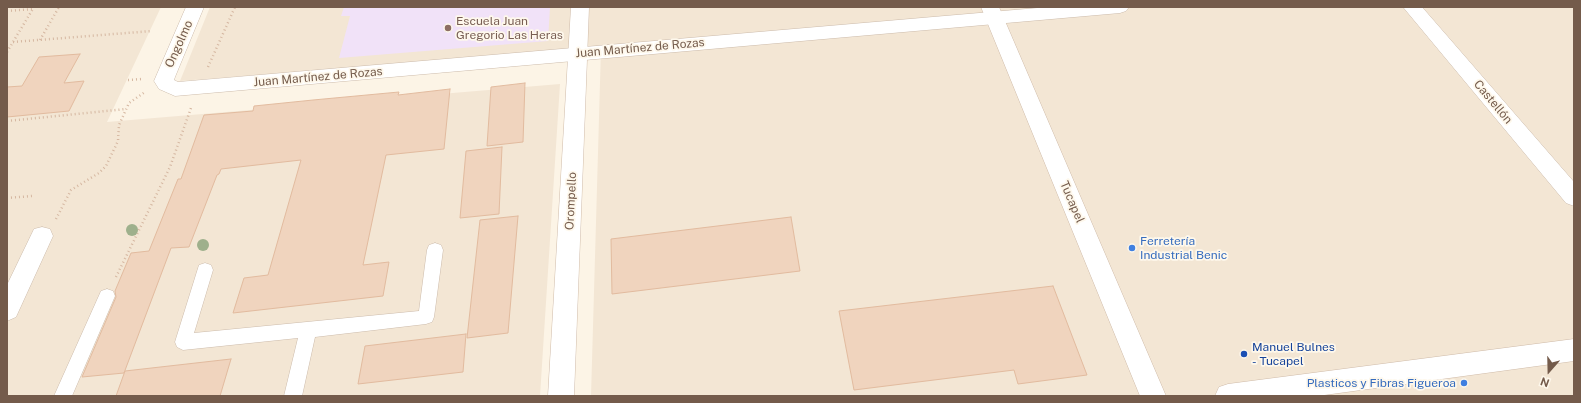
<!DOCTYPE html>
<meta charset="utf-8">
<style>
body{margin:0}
#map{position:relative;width:1581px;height:403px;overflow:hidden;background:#fcf4e6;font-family:"Public Sans",sans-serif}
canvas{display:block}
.frame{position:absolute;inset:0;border:8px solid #745b4b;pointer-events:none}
.north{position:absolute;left:1529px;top:351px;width:40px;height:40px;-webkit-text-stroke:3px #fef8ec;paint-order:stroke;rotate:200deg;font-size:11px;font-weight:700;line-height:16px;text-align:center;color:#745b4b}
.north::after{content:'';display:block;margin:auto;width:14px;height:18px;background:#745b4b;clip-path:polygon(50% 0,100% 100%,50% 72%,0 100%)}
</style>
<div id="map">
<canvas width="1581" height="403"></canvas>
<div class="frame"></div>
<div class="north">N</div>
</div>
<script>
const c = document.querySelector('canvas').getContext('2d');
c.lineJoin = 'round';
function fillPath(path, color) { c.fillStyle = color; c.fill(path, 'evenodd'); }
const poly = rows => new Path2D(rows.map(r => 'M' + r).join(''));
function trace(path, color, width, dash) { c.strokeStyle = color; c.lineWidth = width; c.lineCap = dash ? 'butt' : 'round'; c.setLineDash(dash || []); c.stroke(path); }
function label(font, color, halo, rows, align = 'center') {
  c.font = font + ' "Public Sans",sans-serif'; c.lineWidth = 3.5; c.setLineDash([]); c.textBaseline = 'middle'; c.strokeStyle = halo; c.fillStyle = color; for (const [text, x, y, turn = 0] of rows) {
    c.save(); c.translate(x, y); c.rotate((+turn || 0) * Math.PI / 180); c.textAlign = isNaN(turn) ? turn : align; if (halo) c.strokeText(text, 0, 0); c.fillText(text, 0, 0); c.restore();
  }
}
const residential = poly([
 [7,7,161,7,107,122,560,84,540,396,7,396],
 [210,7,1574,7,1574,396,591,396,601,48,180,81]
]);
const education = poly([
 [344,7,550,7,548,41,339,58,350,16,341,16]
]);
const building = poly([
 [80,54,64,83,84,81,69,111,7,117,7,87,22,86,39,57,80,54],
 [525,83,523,142,487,146,491,87,525,83],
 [450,89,444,149,386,155,363,265,389,262,383,296,233,313,244,278,268,275,301,160,221,169,219,174,217,175,189,247,171,248,124,373,82,377,116,297,115,291,131,253,149,251,178,179,181,179,204,115,253,111,254,106,313,100,399,92,398,95,450,89],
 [502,147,499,214,460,218,466,151,502,147],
 [518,216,508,333,467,338,480,220,518,216],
 [791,217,800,271,612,294,611,239,791,217],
 [1053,286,1087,375,1018,384,1014,370,854,390,839,311,1053,286],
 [466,334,463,372,358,384,365,346,466,334],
 [231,359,220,396,116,396,125,371,231,359]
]);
const path = poly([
 [7,11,33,9],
 [40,40,59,7],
 [13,42,152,31],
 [7,52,34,7],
 [208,67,235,7],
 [128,80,142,79],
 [7,121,126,109],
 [7,198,32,196],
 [56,219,71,190,99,173,106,166,118,141,119,125,129,103,145,92],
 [116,277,170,167,191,108]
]);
const lane = poly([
 [435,243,441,245,443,250,434,317,432,322,426,324,315,337,302,396,284,396,298,338,183,350,177,347,175,342,199,265,205,263,211,265,213,270,194,333,419,311,427,250,429,245,435,243],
 [107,289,113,291,115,296,72,396,54,396,101,291,107,289]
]);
const street = poly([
 [186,7,204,7,175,77,174,80,178,82,1049,7,1129,7,1126,11,1120,13,175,96,159,89,154,81,186,7],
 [1403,7,1422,7,1574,182,1574,206,1566,203,1403,7],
 [42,227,50,229,53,236,16,317,7,321,7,285,34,229,42,227]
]);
const secondary = poly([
 [571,7,589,7,574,396,548,396,571,7],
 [981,7,999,7,1166,396,1140,396,981,7],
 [1574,339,1574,361,1317,396,1215,396,1219,387,1228,384,1574,339]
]);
const trees = [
 [132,230],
 [203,245]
];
const markers = [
 [448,28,4,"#8d6e63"],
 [1132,248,4,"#3f7fe0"],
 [1244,354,4,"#1a4fb4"],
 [1464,383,4,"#3f7fe0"]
];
const educationNames = [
 ["Escuela Juan",456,21],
 ["Gregorio Las Heras",456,35]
];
const streetNames = [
 ["Ongolmo",179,44,-66],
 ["Juan Martínez de Rozas",640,48,-5],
 ["Juan Martínez de Rozas",318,77,-5],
 ["Castellón",1493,102,50],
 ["Orompello",571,201,-87],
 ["Tucapel",1072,202,67]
];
const shopNames = [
 ["Ferretería",1140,241],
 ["Industrial Benic",1140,255],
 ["Plasticos y Fibras Figueroa",1456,383,"right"]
];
const transitNames = [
 ["Manuel Bulnes",1252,347],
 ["- Tucapel",1252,361]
];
fillPath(residential, '#f3e6d4');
fillPath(education, '#f1e2f8');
fillPath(building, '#f0d4be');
trace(building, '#e2bb9f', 1);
trace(lane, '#cdbcac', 1);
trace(street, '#cdbcac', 1);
trace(secondary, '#d0bcaa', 1);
trace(path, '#d5b7a1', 2.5, [1, 3]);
fillPath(lane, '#fff');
fillPath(street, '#fff');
fillPath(secondary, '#fff');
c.fillStyle = '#9eb08c';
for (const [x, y] of trees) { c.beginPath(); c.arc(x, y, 6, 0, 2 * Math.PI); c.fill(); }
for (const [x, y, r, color] of markers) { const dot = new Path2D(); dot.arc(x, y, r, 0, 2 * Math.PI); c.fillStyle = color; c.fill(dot); trace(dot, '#fef8ec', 1.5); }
label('12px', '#785e54', '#fef8ec', educationNames, 'left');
label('12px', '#745b4b', '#fef8ec', streetNames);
label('12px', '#366cbe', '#fef8ec', shopNames, 'left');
label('12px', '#164399', '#fef8ec', transitNames, 'left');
</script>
